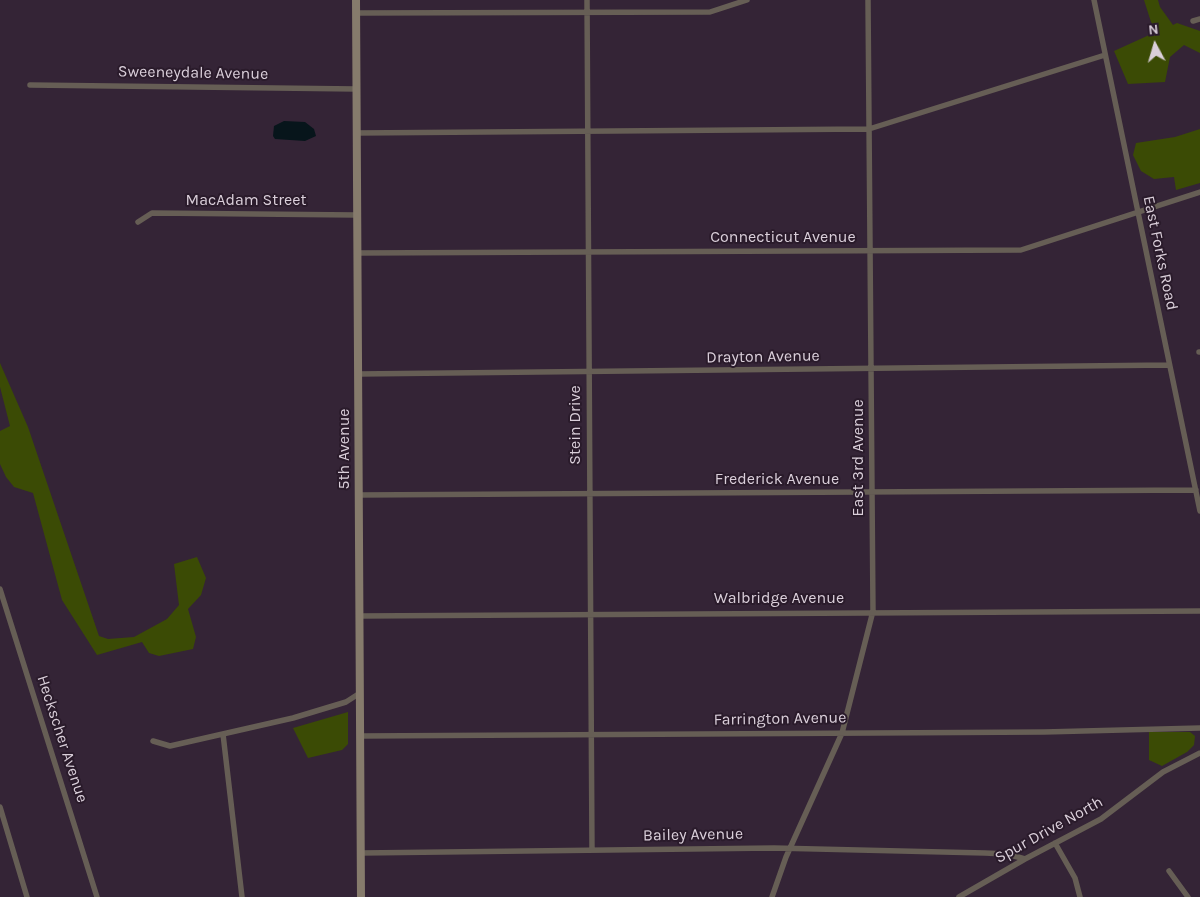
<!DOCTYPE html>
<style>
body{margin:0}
#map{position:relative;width:1200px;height:897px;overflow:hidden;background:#342436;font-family:Karla,sans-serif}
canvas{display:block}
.north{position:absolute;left:1130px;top:20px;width:50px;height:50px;-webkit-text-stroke:4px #2a1b2b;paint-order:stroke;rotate:354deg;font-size:14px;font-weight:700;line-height:20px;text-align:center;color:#dacfda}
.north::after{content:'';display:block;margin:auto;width:18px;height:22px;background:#dacfda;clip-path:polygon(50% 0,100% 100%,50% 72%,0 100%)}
</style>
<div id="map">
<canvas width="1200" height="897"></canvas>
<div class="north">N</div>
</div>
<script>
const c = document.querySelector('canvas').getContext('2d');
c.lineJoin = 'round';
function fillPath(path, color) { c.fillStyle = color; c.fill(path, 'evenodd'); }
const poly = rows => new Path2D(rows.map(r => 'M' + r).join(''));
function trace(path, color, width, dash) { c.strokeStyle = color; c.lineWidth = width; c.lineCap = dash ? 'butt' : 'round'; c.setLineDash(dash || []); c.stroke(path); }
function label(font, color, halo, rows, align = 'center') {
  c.font = font + ' Karla,sans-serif'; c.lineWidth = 4; c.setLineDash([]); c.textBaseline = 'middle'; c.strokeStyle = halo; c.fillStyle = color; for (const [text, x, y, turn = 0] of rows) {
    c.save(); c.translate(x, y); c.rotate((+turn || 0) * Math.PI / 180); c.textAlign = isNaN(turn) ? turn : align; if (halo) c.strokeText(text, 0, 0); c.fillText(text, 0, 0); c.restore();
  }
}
const green = poly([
 [1144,0,1158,0,1160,7,1173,25,1177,23,1200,31,1200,53,1184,45,1170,57,1165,82,1128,84,1114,51,1158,31,1151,22],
 [1200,129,1200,183,1176,190,1174,177,1154,179,1141,171,1133,155,1136,143,1175,137],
 [0,363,28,427,99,636,108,639,134,637,167,619,179,605,174,564,197,557,206,578,201,595,188,609,196,637,193,649,159,656,149,653,142,642,97,655,62,600,33,493,14,487,6,477,0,464,0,431,10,426,0,387],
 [348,712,348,744,342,750,308,758,293,728],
 [1149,732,1190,732,1195,736,1194,745,1187,752,1162,766,1149,760]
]);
const water = poly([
 [284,121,305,122,314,129,316,136,305,141,275,139,273,136,274,126]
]);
const street = poly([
 [587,0,592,850],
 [1094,0,1200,511],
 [357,13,710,12,747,0],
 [1193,21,1200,19],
 [30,85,356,89],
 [356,133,869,129,1105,55],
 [138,222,152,213,356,215],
 [357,253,1021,250,1200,192],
 [1199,352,1200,352],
 [358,374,1169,365],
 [358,495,1196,490],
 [0,589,97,897],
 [359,616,1200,611],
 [223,734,242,897],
 [360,736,1044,732,1200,728],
 [153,741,170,746,293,718,346,702,360,693],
 [0,807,27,897],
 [1055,843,1075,878,1080,897],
 [361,853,774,848,985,853,1007,854,1025,859],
 [1169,871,1188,897],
 [772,897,786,857,842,733,873,611,868,0],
 [959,897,1025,859,1101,819,1163,772,1200,753]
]);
const secondary = poly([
 [356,0,361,897]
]);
const streetNames = [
 ["Sweeneydale Avenue",193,73,1],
 ["MacAdam Street",246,200],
 ["Connecticut Avenue",783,237],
 ["East Forks Road",1160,253,78],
 ["Drayton Avenue",763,357,-1],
 ["Stein Drive",575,425,-90],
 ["5th Avenue",344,449,-90],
 ["East 3rd Avenue",858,458,-90],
 ["Frederick Avenue",777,479],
 ["Walbridge Avenue",779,598],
 ["Farrington Avenue",780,719,-1],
 ["Heckscher Avenue",62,739,72],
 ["Spur Drive North",1049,830,-29],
 ["Bailey Avenue",693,835,-1]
];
fillPath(green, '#3b4b05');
fillPath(water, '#07151b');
trace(street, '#665e55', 5.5);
trace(secondary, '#867b6c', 8);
label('16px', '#dacfda', '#2a1b2b', streetNames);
</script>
